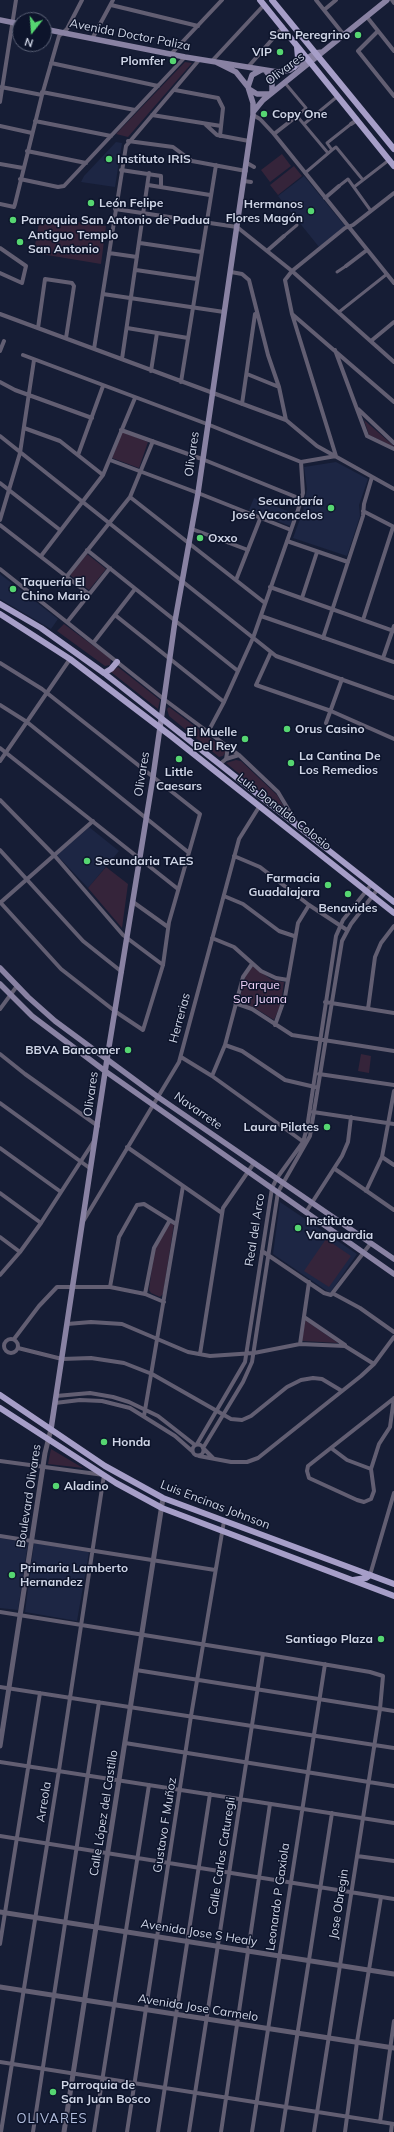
<!DOCTYPE html>
<meta charset="utf-8">
<style>
body{margin:0}
#map{position:relative;width:394px;height:2132px;overflow:hidden;background:#161d35;font-family:Mulish,sans-serif}
canvas{display:block}
.north{position:absolute;left:12px;top:12px;width:40px;height:40px;box-sizing:border-box;background:#0d142b;border:1px solid #5b6176;border-radius:50%;rotate:197deg;font-size:11px;font-weight:700;line-height:16px;text-align:center;color:#cfd5e6}
.north::after{content:'';display:block;margin:auto;width:14px;height:18px;background:#56d671;clip-path:polygon(50% 0,100% 100%,50% 72%,0 100%)}
</style>
<div id="map">
<canvas width="394" height="2132"></canvas>
<div class="north">N</div>
</div>
<script>
const c = document.querySelector('canvas').getContext('2d');
c.lineJoin = 'round';
function fillPath(path, color) { c.fillStyle = color; c.fill(path, 'evenodd'); }
const poly = rows => new Path2D(rows.map(r => 'M' + r).join(''));
function trace(path, color, width, dash) { c.strokeStyle = color; c.lineWidth = width; c.lineCap = dash ? 'butt' : 'round'; c.setLineDash(dash || []); c.stroke(path); }
function label(font, color, halo, rows, align = 'center') {
  c.font = font + ' Mulish,sans-serif'; c.lineWidth = 3; c.setLineDash([]); c.textBaseline = 'middle'; c.strokeStyle = halo; c.fillStyle = color; for (const [text, x, y, turn = 0] of rows) {
    c.save(); c.translate(x, y); c.rotate((+turn || 0) * Math.PI / 180); c.textAlign = isNaN(turn) ? turn : align; if (halo) c.strokeText(text, 0, 0); c.fillText(text, 0, 0); c.restore();
  }
}
const built = poly([
 [116,142,122,143,115,187,81,182,84,176],
 [304,176,345,226,319,247,278,196],
 [336,462,368,479,359,505,360,516,347,556,293,538,303,511,307,489,304,467],
 [254,498,295,514,290,526,249,510],
 [0,574,58,619,51,629,0,599],
 [89,827,119,851,88,888,57,855],
 [280,1202,357,1254,330,1293,273,1254],
 [0,1538,28,1543,18,1610,0,1608],
 [34,1543,89,1552,77,1621,25,1612]
]);
const green = poly([
 [185,62,192,63,128,137,116,134],
 [282,154,291,166,270,182,261,170],
 [294,166,302,176,278,195,270,185],
 [40,217,106,226,101,264,41,254,42,252,34,251],
 [364,420,394,446,394,447,369,435],
 [122,432,148,442,139,468,112,458],
 [87,554,106,569,89,590,70,575],
 [64,624,111,659,110,665,105,666,57,631],
 [118,667,160,700,158,709,111,672],
 [169,707,225,749,225,753,223,756,219,757,169,716,167,709],
 [236,760,241,761,277,795,288,814,226,763],
 [106,867,128,884,122,928,88,888],
 [252,966,272,980,284,982,281,1004,274,1020,255,1008,239,1001,245,977],
 [361,1054,371,1056,369,1073,358,1071],
 [173,1223,174,1224,163,1294,160,1297,151,1293,149,1290,154,1252,163,1233,170,1224],
 [326,1239,351,1256,329,1287,304,1271],
 [305,1320,338,1343,302,1341],
 [51,1449,83,1468,48,1464]
]);
const pedestrian = poly([
 [285,83,306,108,297,116,328,153],
 [304,124,338,96],
 [332,150,336,147,363,180],
 [305,173,332,150,327,143,351,124],
 [339,186,348,179,371,211],
 [354,187,389,160],
 [284,236,297,225],
 [337,272,346,266],
 [339,312,387,274]
]);
const minor = poly([
 [316,0,344,35],
 [392,0,394,3],
 [111,5,198,26],
 [324,10,336,0],
 [367,17,394,51],
 [378,31,358,51,394,96],
 [92,39,113,0],
 [171,54,222,0],
 [212,61,264,5],
 [51,63,158,86],
 [248,67,283,27],
 [1,87,42,95],
 [175,90,218,98,223,108,220,136],
 [42,92,135,110],
 [0,102,16,0],
 [152,115,221,126],
 [253,115,260,119,274,134,394,283],
 [35,121,111,136],
 [205,124,217,135,249,141],
 [351,124,357,120],
 [0,126,32,133],
 [274,134,297,116],
 [128,141,173,147,192,161,246,171],
 [27,151,86,163],
 [247,163,254,167],
 [0,164,23,168],
 [121,170,161,176,161,186],
 [20,179,58,187,64,186,185,57],
 [244,181,251,182],
 [148,185,210,195],
 [325,198,339,186],
 [0,204,14,207,15,204,42,95,59,36,67,29,82,0],
 [115,209,237,227,292,271,394,362],
 [140,243,201,252],
 [0,248,26,266,22,283,0,273],
 [268,250,284,236],
 [109,253,137,257],
 [346,266,367,250],
 [136,270,197,279],
 [231,272,242,274,249,280,268,355,279,387,286,420],
 [103,294,224,312],
 [0,314,286,420,317,446,394,489],
 [292,314,394,402],
 [38,328,45,279,72,283,74,286,66,338],
 [127,328,188,338],
 [371,341,394,322],
 [94,349,126,146,199,60],
 [335,350,367,436,394,449],
 [0,351,4,341],
 [23,355,207,424,301,462,336,456],
 [122,359,149,173],
 [151,371,157,333],
 [247,374,279,387],
 [0,382,15,390,92,418],
 [181,382,216,165],
 [242,404,255,314],
 [358,409,394,443],
 [24,428,60,441,103,475],
 [121,430,202,459,301,499],
 [0,436,276,656,394,698],
 [78,455,103,386],
 [336,456,292,314,285,280,292,271,345,228,353,225,394,193],
 [110,460,198,493,291,530],
 [0,483,60,530],
 [130,497,265,603],
 [363,511,394,527],
 [0,520,20,453,34,360],
 [0,525,89,594],
 [192,529,248,550],
 [287,541,348,562],
 [87,550,238,671],
 [41,556,103,475,135,398],
 [0,569,165,700,239,755,278,792,297,824],
 [67,576,130,497,153,441],
 [236,580,260,519],
 [270,587,394,631],
 [302,598,317,552],
 [115,615,224,702],
 [261,616,394,662],
 [363,620,393,527],
 [68,621,110,568],
 [323,638,363,516,364,504,372,477],
 [94,642,135,589],
 [271,652,256,685,331,711,394,739],
 [383,658,394,626],
 [0,663,42,689,200,814,169,922,163,965,143,1030,116,1012,61,969,0,902],
 [0,705,27,722,188,852],
 [326,723,342,679],
 [208,732,224,702,253,638,298,510,303,493,301,462],
 [0,748,178,889],
 [226,759,228,747],
 [0,761,70,659],
 [220,764,226,759,239,755],
 [0,800,54,855,123,935,163,965],
 [0,850,83,941,122,972],
 [234,856,260,867,309,905,347,930],
 [224,896,243,904,279,931,294,936],
 [133,902,168,927],
 [0,903,93,821],
 [212,938,234,947,261,971,276,978,288,980],
 [325,1002,394,1013],
 [235,1003,252,1009,292,1035,394,1051],
 [0,1009,17,986],
 [368,1009,375,957,381,943,394,926],
 [275,1025,285,997,298,923,309,905],
 [225,1045,242,1051,285,1080,315,1087],
 [0,1054,25,1074,98,1126],
 [181,1057,212,1076,305,1143],
 [319,1074,394,1085],
 [212,1076,225,1045,243,977,252,964],
 [0,1103,91,1169],
 [313,1112,394,1124],
 [127,1147,222,1213],
 [0,1148,61,1192],
 [382,1157,394,1165],
 [335,1169,394,1210],
 [366,1191,382,1157,394,1091],
 [0,1193,41,1223],
 [306,1212,342,1156,348,1142,351,1117],
 [84,1220,179,1062,239,839,259,807],
 [0,1237,20,1252],
 [262,1251,324,1293,331,1295,371,1243],
 [0,1275,20,1252,41,1223,94,1141],
 [110,1287,119,1237,137,1205,144,1204,176,1224],
 [145,1294,154,1248,170,1220],
 [334,1294,360,1308,394,1332],
 [304,1317,345,1345],
 [67,1324,91,1322,122,1324,188,1352,210,1356,254,1353,300,1344,345,1346,374,1364],
 '4 1346a7 7 0 1 1 14 0a7 7 0 1 1-14 0Z',
 [14,1339,39,1306,57,1287,110,1287,145,1294,164,1302],
 [300,1344,309,1282],
 [18,1348,62,1359,91,1358,124,1363,152,1374,231,1419,242,1420,251,1416,287,1387,301,1380,313,1378,322,1379,342,1391],
 [200,1354,223,1208,254,1163],
 [56,1396,90,1393,113,1397,129,1402,158,1416,195,1445],
 [393,1399,308,1466,307,1471,309,1478,357,1500,364,1502,371,1499,374,1491,371,1469,379,1444,390,1427,394,1398],
 [55,1403,80,1400,102,1401,130,1408,175,1436,192,1451],
 [144,1416,183,1186],
 [197,1444,245,1362,272,1188,277,1178,303,1142,307,1128,336,936,343,920,371,885],
 '192.5 1450a5.5 5.5 0 1 1 11 0a5.5 5.5 0 1 1-11 0Z',
 [203,1448,243,1382,252,1362,278,1192,310,1136,342,941,351,924,377,890],
 [331,1448,347,1460,371,1469],
 [204,1449,213,1458],
 [199,1456,231,1462,247,1462,258,1458,361,1376,374,1364,394,1337],
 [0,1461,104,1475,59,1770,1,2132],
 [0,1536,215,1570],
 [370,1575,394,1493],
 [0,1612,263,1654,370,1672,383,1676,380,1709,314,2132],
 [136,1670,394,1711],
 [0,1687,394,1748],
 [125,1743,394,1786],
 [0,1762,394,1823],
 [0,1836,394,1899],
 [357,1856,394,1861],
 [0,1944,40,1693],
 [0,2062,394,2124],
 [380,2122,394,2021],
 [33,2132,99,1702],
 [94,2132,149,1785],
 [127,2132,191,1716,224,1521],
 [158,2132,210,1794],
 [189,2132,263,1654],
 [221,2132,270,1804],
 [252,2132,325,1664],
 [282,2132,332,1813],
 [345,2132,357,2042,381,1897],
 [391,2132,392,2124]
]);
const tertiary = poly([
 [0,1746,45,1453,51,1429],
 [0,1912,394,1974],
 [0,1987,394,2048],
 [64,2132,163,1498]
]);
const secondary = poly([
 [0,20,20,24],
 [44,29,185,57,278,72,290,70,315,53,322,52],
 [266,71,272,79,272,92],
 [248,87,252,75,261,70],
 [249,89,257,94,269,94],
 [254,111,263,100,387,0],
 [0,968,28,997,55,1021,158,1097,394,1259],
 [0,984,32,1016,105,1071,394,1274],
 [51,1429,107,1059,153,777,175,621,198,493,253,115,253,103,248,87,236,72,216,62]
]);
const primary = poly([
 [260,0,394,166],
 [272,0,394,149],
 [294,67,298,58,297,47],
 [0,604,41,628,104,673,394,902],
 [0,614,70,659,171,736,394,913],
 [104,673,111,669,117,662],
 [0,1395,105,1466,163,1498,394,1584],
 [0,1408,116,1483,162,1508,394,1596],
 [353,1580,366,1578,370,1575]
]);
const markers = [
 [358,35,4,"#56d671"],
 [280,52,4,"#56d671"],
 [173,61,4,"#56d671"],
 [264,114,4,"#56d671"],
 [109,159,4,"#56d671"],
 [91,203,4,"#56d671"],
 [311,211,4,"#56d671"],
 [13,220,4,"#56d671"],
 [20,242,4,"#56d671"],
 [331,508,4,"#56d671"],
 [200,538,4,"#56d671"],
 [13,589,4,"#56d671"],
 [287,729,4,"#56d671"],
 [245,739,4,"#56d671"],
 [179,759,4,"#56d671"],
 [291,763,4,"#56d671"],
 [87,861,4,"#56d671"],
 [328,885,4,"#56d671"],
 [348,894,4,"#56d671"],
 [128,1050,4,"#56d671"],
 [327,1127,4,"#56d671"],
 [298,1228,4,"#56d671"],
 [104,1442,4,"#56d671"],
 [56,1486,4,"#56d671"],
 [12,1575,4,"#56d671"],
 [381,1639,4,"#56d671"],
 [53,2092,4,"#56d671"]
];
const streetNames = [
 ["Avenida Doctor Paliza",130,35,11],
 ["Olivares",285,69,-37],
 ["Olivares",192,454,-82],
 ["Olivares",142,774,-81],
 ["Luis Donaldo Colosio",284,812,38],
 ["Herrerias",180,1018,-75],
 ["Olivares",91,1094,-82],
 ["Navarrete",198,1111,35],
 ["Real del Arco",255,1230,-81],
 ["Boulevard Olivares",29,1496,-81],
 ["Luis Encinas Johnson",215,1505,21],
 ["Arreola",44,1802,-81],
 ["Calle López del Castillo",104,1813,-81],
 ["Gustavo F Muñoz",165,1825,-81],
 ["Calle Carlos Caturegli",222,1856,-81],
 ["Leonardo P Gaxiola",278,1897,-82],
 ["Jose Obregin",339,1904,-81],
 ["Avenida Jose S Healy",199,1933,9],
 ["Avenida Jose Carmelo",198,2008,9]
];
const poiNames = [
 ["San Peregrino",350,35,"right"],
 ["VIP",272,52,"right"],
 ["Plomfer",165,61,"right"],
 ["Copy One",272,114],
 ["Instituto IRIS",117,159],
 ["León Felipe",99,203],
 ["Hermanos",303,204,"right"],
 ["Flores Magón",303,218,"right"],
 ["Parroquia San Antonio de Padua",21,220],
 ["Antiguo Templo",28,235],
 ["San Antonio",28,249],
 ["Secundaría",323,501,"right"],
 ["José Vaconcelos",323,515,"right"],
 ["Oxxo",208,538],
 ["Taquería El",21,582],
 ["Chino Mario",21,596],
 ["Orus Casino",295,729],
 ["El Muelle",237,732,"right"],
 ["Del Rey",237,746,"right"],
 ["La Cantina De",299,756],
 ["Los Remedios",299,770],
 ["Little",179,772,"center"],
 ["Caesars",179,786,"center"],
 ["Secundaria TAES",95,861],
 ["Farmacia",320,878,"right"],
 ["Guadalajara",320,892,"right"],
 ["Benavides",348,908,"center"],
 ["BBVA Bancomer",120,1050,"right"],
 ["Laura Pilates",319,1127,"right"],
 ["Instituto",306,1221],
 ["Vanguardia",306,1235],
 ["Honda",112,1442],
 ["Aladino",64,1486],
 ["Primaria Lamberto",20,1568],
 ["Hernandez",20,1582],
 ["Santiago Plaza",373,1639,"right"],
 ["Parroquia de",61,2085],
 ["San Juan Bosco",61,2099]
];
const parkNames = [
 ["Parque",260,985],
 ["Sor Juana",260,999]
];
const neighbourhoodNames = [
 ["OLIVARES",52,2119]
];
fillPath(built, '#1d2644');
fillPath(green, '#35243a');
trace(pedestrian, '#625e72', 3);
trace(minor, '#625e72', 4);
trace(tertiary, '#625e72', 5);
trace(secondary, '#8982a3', 5.5);
trace(primary, '#a69ec8', 6);
for (const [x, y, r, color] of markers) { const dot = new Path2D(); dot.arc(x, y, r, 0, 2 * Math.PI); c.fillStyle = color; c.fill(dot); trace(dot, '#0d142b', 1.5); }
label('12px', '#cfd5e6', '#0d142b', streetNames);
label('bold 12px', '#cfd5e6', '#0d142b', poiNames, 'left');
label('12px', '#f0d3f9', '#0d142b', parkNames);
c.letterSpacing = '1px';
label('13px', '#b2bddd', '#0d142b', neighbourhoodNames);
c.letterSpacing = '0px';
</script>
